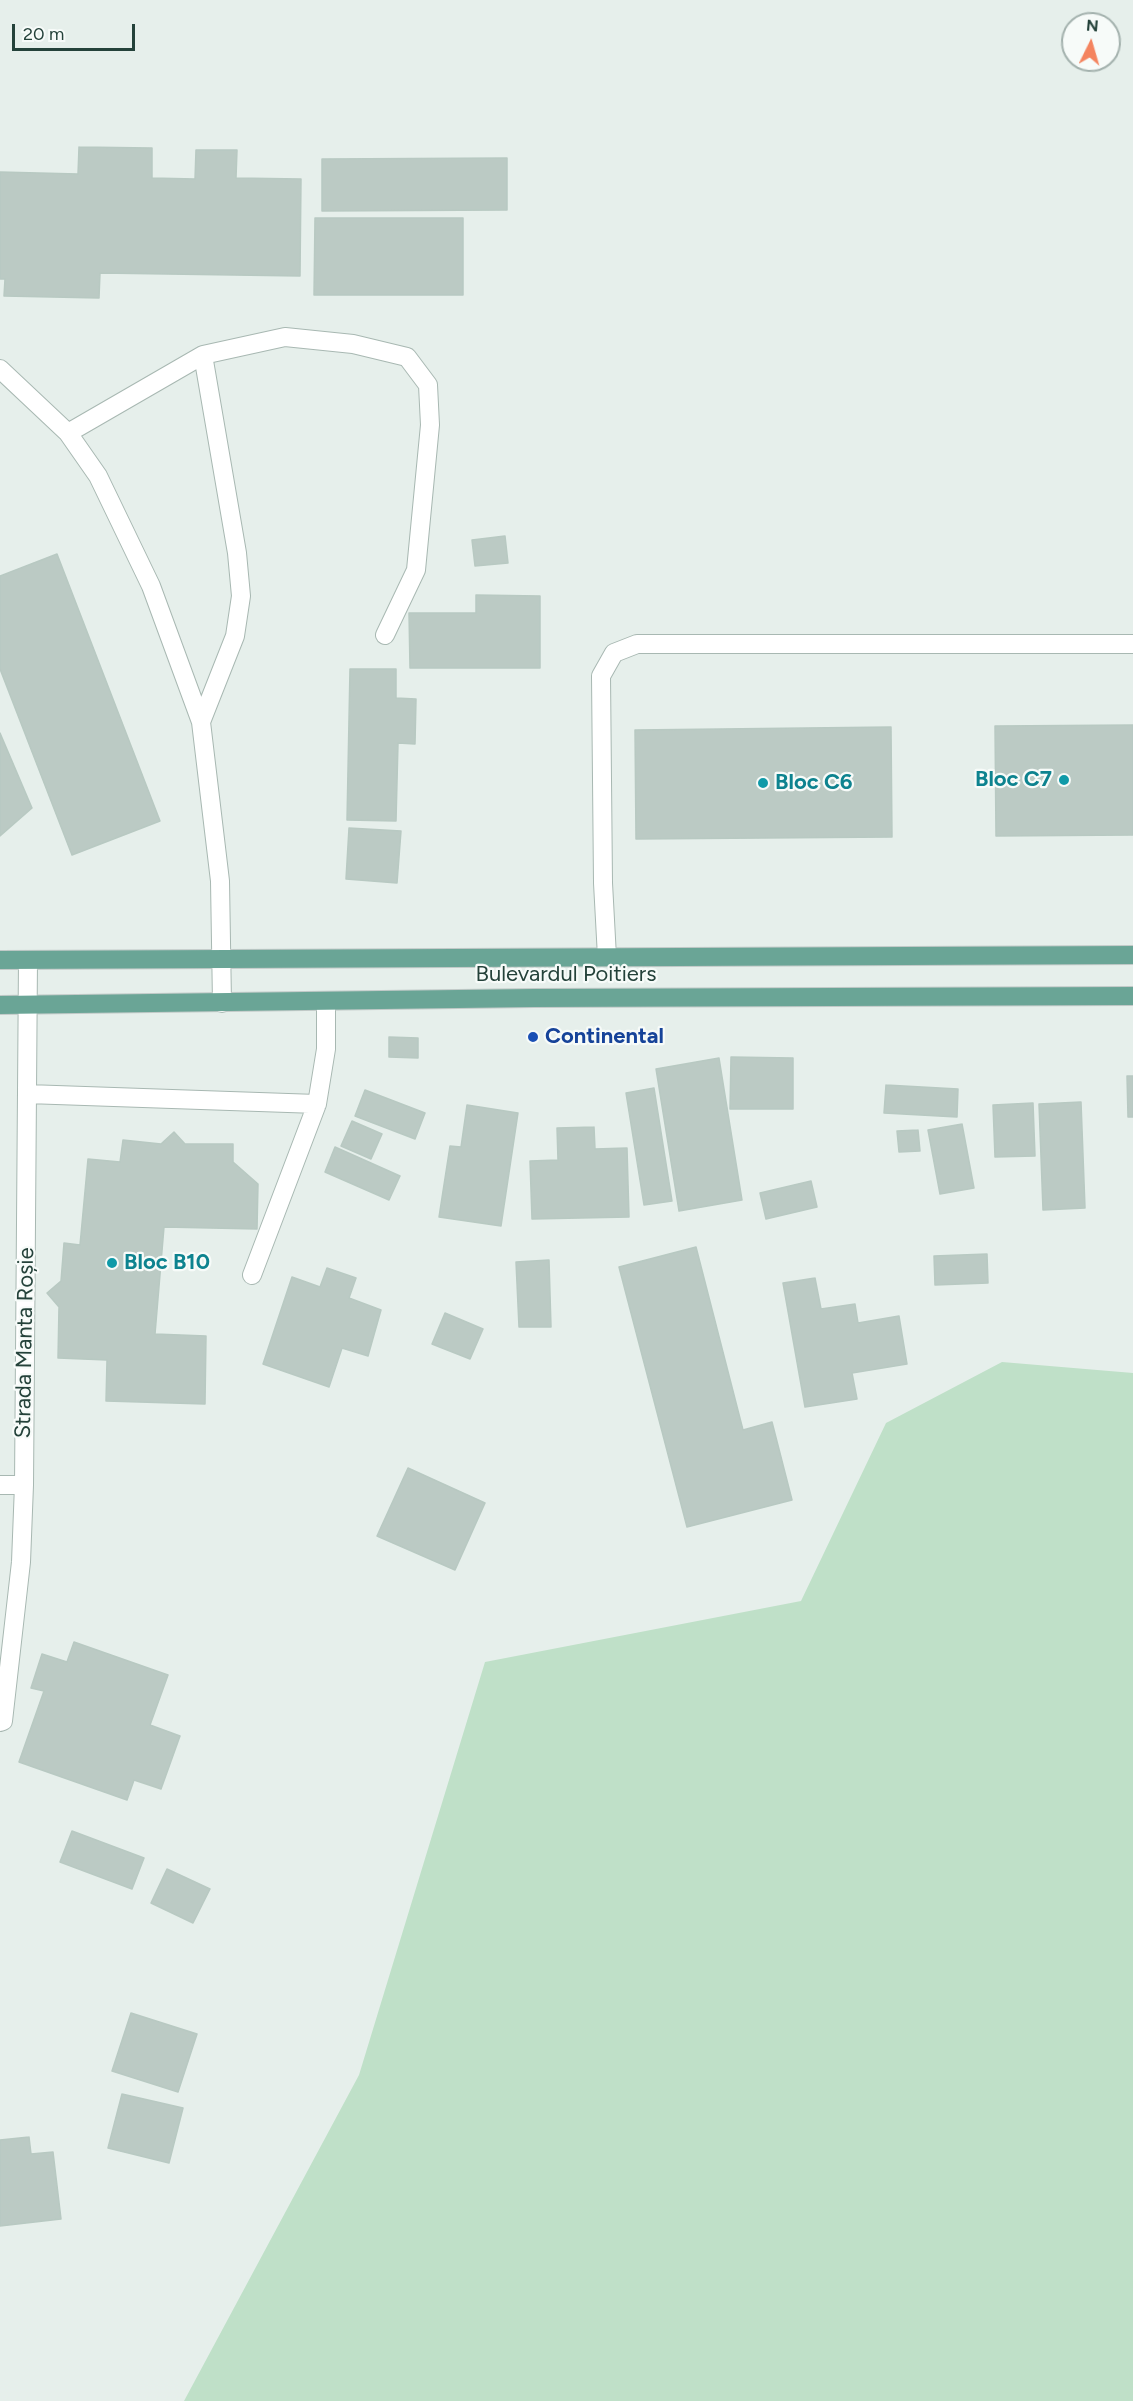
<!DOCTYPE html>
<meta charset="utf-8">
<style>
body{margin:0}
#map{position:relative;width:1133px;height:2401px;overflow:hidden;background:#e6efeb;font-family:Figtree,sans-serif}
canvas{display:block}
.north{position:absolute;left:1061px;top:12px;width:60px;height:60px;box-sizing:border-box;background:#f7fbf9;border:2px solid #a3b1ad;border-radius:50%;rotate:5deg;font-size:16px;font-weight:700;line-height:24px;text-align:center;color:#24423a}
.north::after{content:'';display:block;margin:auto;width:21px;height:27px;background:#f4845f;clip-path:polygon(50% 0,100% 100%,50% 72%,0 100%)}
.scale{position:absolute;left:12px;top:24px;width:123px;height:27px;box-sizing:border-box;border:3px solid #24423a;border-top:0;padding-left:8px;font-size:18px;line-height:21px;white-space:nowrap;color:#24423a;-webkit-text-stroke:4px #f7fbf9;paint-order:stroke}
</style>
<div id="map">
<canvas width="1133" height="2401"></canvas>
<div class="north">N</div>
<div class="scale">20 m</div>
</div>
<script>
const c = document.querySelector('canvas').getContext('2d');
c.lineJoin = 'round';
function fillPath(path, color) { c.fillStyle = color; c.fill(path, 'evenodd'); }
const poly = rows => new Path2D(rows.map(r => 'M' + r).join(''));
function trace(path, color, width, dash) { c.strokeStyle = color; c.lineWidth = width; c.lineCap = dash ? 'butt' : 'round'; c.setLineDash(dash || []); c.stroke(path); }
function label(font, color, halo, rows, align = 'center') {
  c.font = font + ' Figtree,sans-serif'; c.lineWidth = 4.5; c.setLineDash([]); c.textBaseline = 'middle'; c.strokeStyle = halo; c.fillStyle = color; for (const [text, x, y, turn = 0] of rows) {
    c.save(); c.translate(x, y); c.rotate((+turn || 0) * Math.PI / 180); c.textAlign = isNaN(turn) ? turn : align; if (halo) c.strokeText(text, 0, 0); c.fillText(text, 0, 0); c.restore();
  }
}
const green = poly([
 [1002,1362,1133,1373,1133,2401,184,2401,359,2075,485,1662,801,1601,886,1423]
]);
const building = poly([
 [79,147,152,148,152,178,195,179,196,150,237,150,236,178,301,179,300,276,100,273,99,298,4,296,5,279,0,279,0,172,78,174,79,147],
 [507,158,507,210,322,211,322,159,507,158],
 [315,218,463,218,463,295,314,295,315,218],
 [505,536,508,563,475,566,472,540,505,536],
 [57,554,160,821,72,855,0,669,0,576,57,554],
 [476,595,540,596,540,668,410,668,409,613,476,613,476,595],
 [350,669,396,669,396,698,416,699,415,744,398,743,396,821,347,820,350,669],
 [1133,725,1133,835,996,836,995,726,1133,725],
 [891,727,892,837,636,839,635,730,891,727],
 [0,733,32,808,0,836,0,733],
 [349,828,401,831,397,883,346,879,349,828],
 [389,1037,418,1038,418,1058,389,1057,389,1037],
 [731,1057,793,1058,793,1109,730,1109,731,1057],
 [719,1058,742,1200,679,1211,656,1069,719,1058],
 [1127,1076,1133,1076,1133,1117,1128,1117,1127,1076],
 [886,1085,958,1089,957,1117,884,1113,886,1085],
 [654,1088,672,1201,644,1205,626,1093,654,1088],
 [365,1090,425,1113,415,1139,355,1116,365,1090],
 [1081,1102,1085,1208,1043,1210,1039,1104,1081,1102],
 [1033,1103,1035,1156,995,1157,993,1105,1033,1103],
 [467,1105,518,1113,501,1226,439,1217,450,1146,461,1147,467,1105],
 [352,1121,382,1134,371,1159,341,1146,352,1121],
 [962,1124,974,1188,940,1194,928,1130,962,1124],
 [594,1127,595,1149,627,1148,629,1217,532,1219,530,1161,558,1160,557,1128,594,1127],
 [918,1130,920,1151,899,1152,897,1131,918,1130],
 [174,1132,185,1144,233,1144,233,1162,258,1184,257,1229,164,1227,155,1334,206,1336,205,1404,106,1401,107,1360,58,1358,59,1307,47,1293,61,1281,64,1243,80,1245,88,1159,120,1162,123,1140,161,1144,174,1132],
 [335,1147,400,1176,389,1200,325,1172,335,1147],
 [811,1181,817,1207,766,1219,760,1193,811,1181],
 [696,1247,743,1430,772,1422,792,1500,687,1527,619,1267,696,1247],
 [987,1254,988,1283,935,1285,934,1256,987,1254],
 [549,1260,551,1327,519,1327,516,1262,549,1260],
 [327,1268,356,1278,349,1298,381,1310,368,1356,342,1348,329,1387,263,1364,292,1277,320,1287,327,1268],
 [815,1278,821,1309,855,1304,858,1323,899,1316,907,1364,852,1373,857,1399,805,1407,783,1283,815,1278],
 [445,1313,483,1329,470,1359,432,1344,445,1313],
 [408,1468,485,1503,455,1570,377,1536,408,1468],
 [74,1642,168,1675,150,1725,180,1736,161,1789,134,1780,127,1800,19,1762,44,1691,31,1688,42,1654,67,1662,74,1642],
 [72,1831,144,1858,132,1889,60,1862,72,1831],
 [167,1869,210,1889,193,1923,151,1903,167,1869],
 [131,2013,197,2034,178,2092,112,2071,131,2013],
 [122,2094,183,2108,169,2163,108,2148,122,2094],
 [29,2137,31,2154,53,2152,61,2219,0,2226,0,2140,29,2137]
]);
const minor = poly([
 [0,369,68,433,98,476,151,586,201,722,220,881,222,1003],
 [68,433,203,355,285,337,353,344,407,357,428,385,430,425,416,570,385,635],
 [201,722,235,636,241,596,237,553,203,355],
 [607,957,603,883,601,676,614,653,637,644,1133,644],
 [27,1094,317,1104],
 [252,1275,317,1104,326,1049,326,1002],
 [0,1485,24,1485],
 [0,1722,3,1721,21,1562,24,1485,28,960]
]);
const major = poly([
 [0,960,1133,955],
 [0,1005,534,998,1133,996]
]);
const markers = [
 [1064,780,6,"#0f9aa8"],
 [763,783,6,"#0f9aa8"],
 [533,1037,6,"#1a4fb4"],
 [112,1263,6,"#0f9aa8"]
];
const cultureNames = [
 ["Bloc C7",1052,780,"right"],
 ["Bloc C6",775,783],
 ["Bloc B10",124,1263]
];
const streetNames = [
 ["Bulevardul Poitiers",566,975],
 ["Strada Manta Roșie",25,1343,-89]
];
const transitNames = [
 ["Continental",545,1037]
];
fillPath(green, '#bfe0c8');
fillPath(building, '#bbcac4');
trace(building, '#b8c9c2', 1.5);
trace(minor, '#a8b8b2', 20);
trace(major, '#c2cac8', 20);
trace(minor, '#fff', 18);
trace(major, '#6aa596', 18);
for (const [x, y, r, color] of markers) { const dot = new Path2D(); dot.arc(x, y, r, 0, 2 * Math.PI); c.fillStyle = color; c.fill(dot); trace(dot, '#f7fbf9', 2); }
label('bold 22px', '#0d838f', '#f7fbf9', cultureNames, 'left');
label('22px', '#24423a', '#f7fbf9', streetNames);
label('bold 22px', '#164399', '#f7fbf9', transitNames, 'left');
</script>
